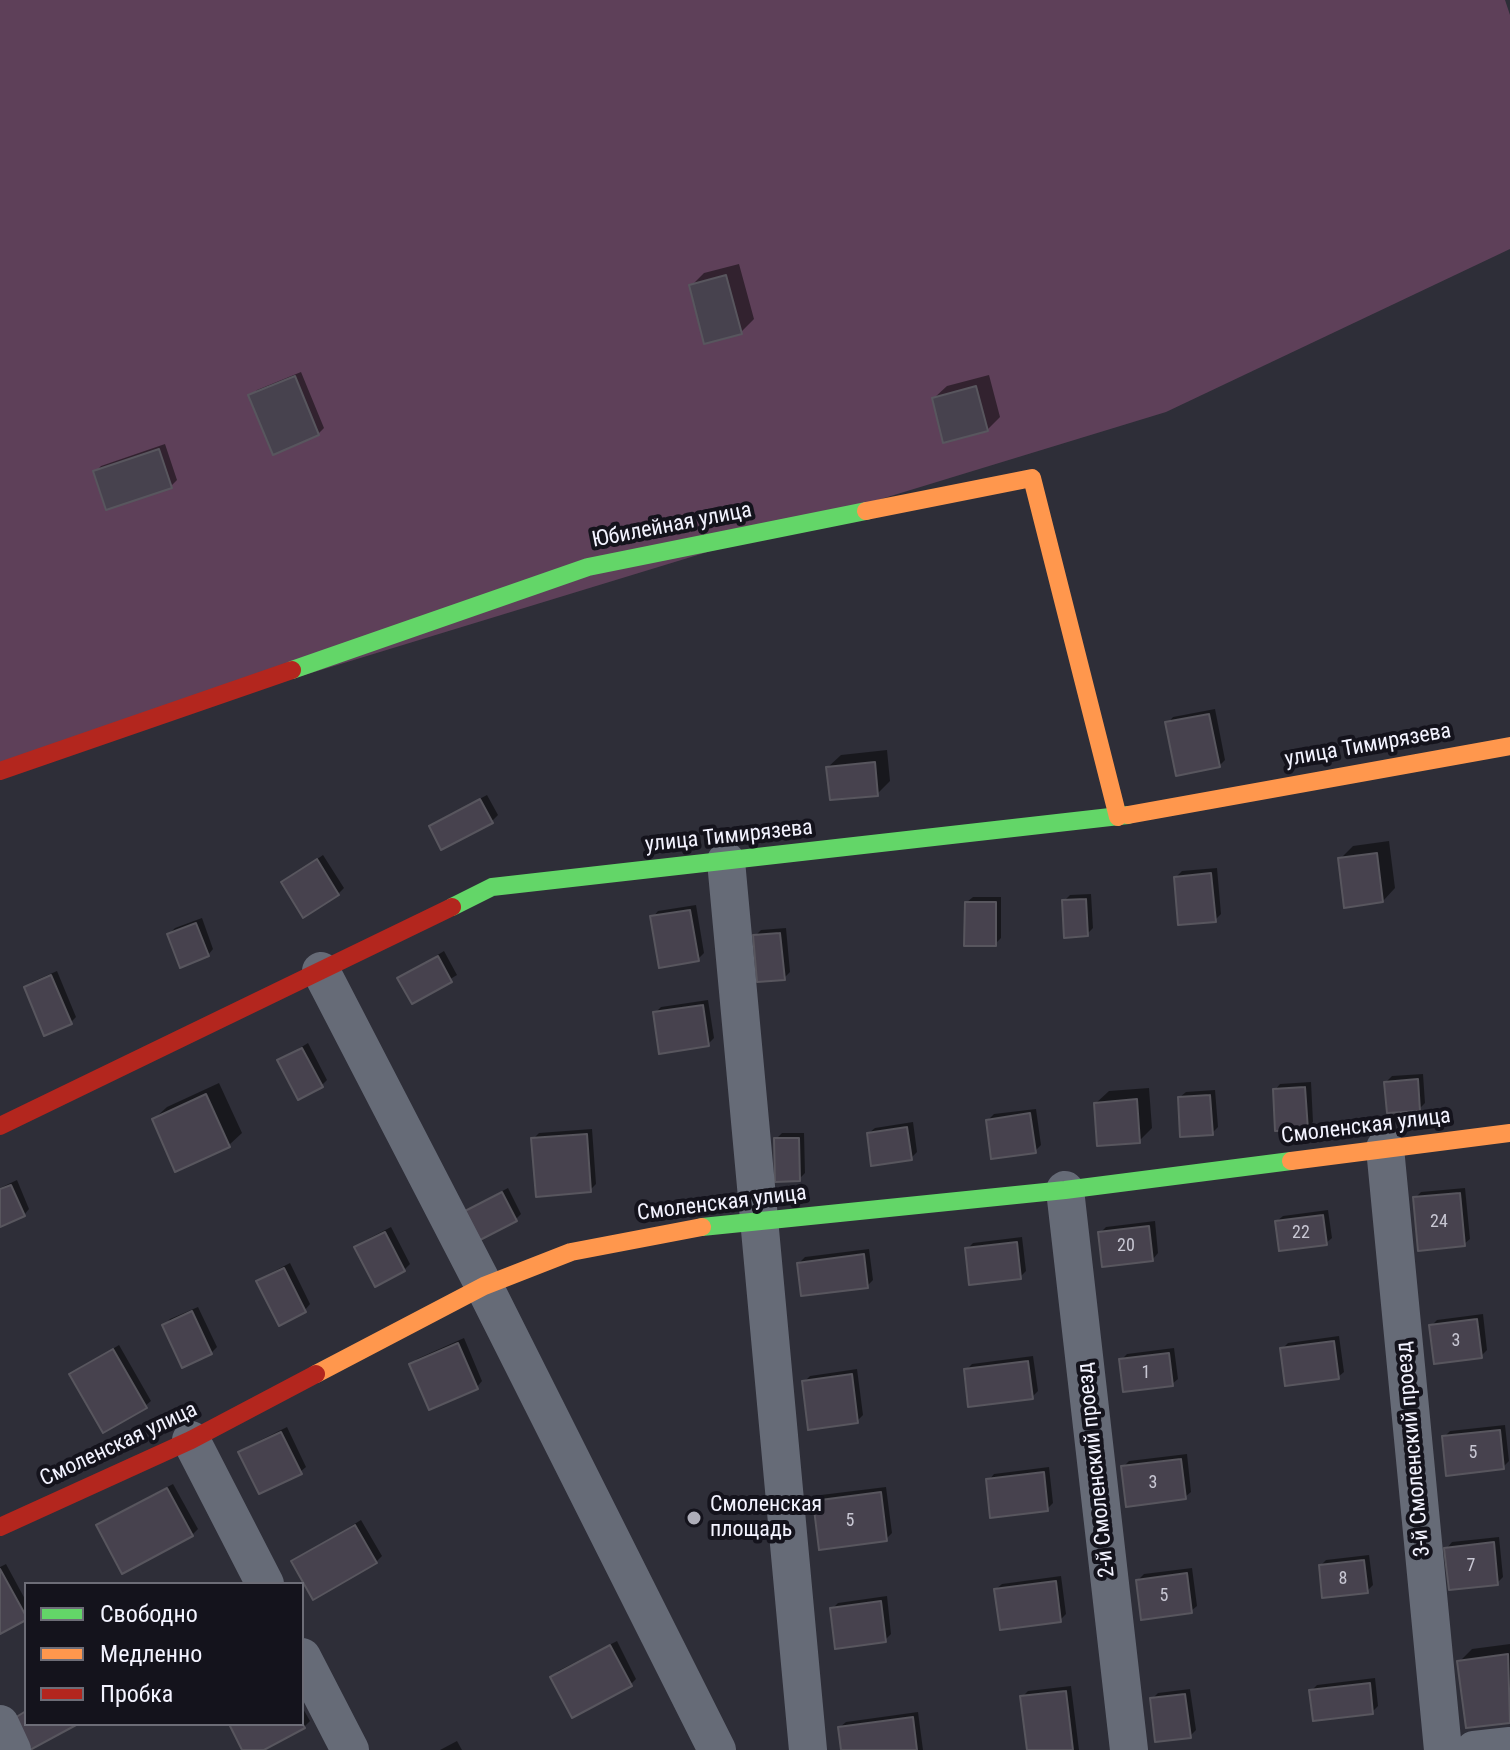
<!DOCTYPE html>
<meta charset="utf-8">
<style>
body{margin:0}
#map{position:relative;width:1510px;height:1750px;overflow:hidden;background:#2e2e38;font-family:"Roboto Condensed",sans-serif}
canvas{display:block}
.legend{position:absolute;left:24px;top:1582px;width:280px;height:144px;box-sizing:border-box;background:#14131c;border:2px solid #6d6d77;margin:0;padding:10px 14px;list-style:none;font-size:24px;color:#f3f3ff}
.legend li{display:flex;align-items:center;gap:16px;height:40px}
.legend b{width:40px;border:2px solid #6d6d77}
</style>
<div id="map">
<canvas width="1510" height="1750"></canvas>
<ul class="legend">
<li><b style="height:10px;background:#63d668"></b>Свободно</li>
<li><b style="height:10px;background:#ff974d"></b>Медленно</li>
<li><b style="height:10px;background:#b3261e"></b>Пробка</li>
</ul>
</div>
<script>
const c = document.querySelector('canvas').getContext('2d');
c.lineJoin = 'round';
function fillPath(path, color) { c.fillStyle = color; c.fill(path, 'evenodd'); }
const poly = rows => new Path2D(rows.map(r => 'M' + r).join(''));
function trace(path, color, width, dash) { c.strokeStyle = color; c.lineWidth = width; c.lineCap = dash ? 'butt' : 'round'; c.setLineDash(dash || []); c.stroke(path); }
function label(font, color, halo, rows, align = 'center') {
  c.font = font + ' "Roboto Condensed",sans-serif'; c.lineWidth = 8; c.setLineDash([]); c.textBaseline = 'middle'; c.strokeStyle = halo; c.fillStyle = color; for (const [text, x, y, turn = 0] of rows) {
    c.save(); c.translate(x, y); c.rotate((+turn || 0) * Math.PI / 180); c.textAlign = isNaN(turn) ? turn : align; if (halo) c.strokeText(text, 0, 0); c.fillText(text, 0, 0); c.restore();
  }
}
const green = poly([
 [0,0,1505,0,1510,15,1510,249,1166,412,0,768]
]);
const shadow = poly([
 [739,264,754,319,741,332,691,286,704,273],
 [301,372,324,428,318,434,251,396,257,390],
 [989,375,1000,417,987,430,934,398,947,386],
 [165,444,177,480,171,486,107,508,95,472,101,466],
 [1215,709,1225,760,1219,766,1168,723,1173,717],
 [887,750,890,781,877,794,828,767,841,755],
 [487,795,498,815,492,821,431,827,437,821],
 [1389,841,1395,888,1383,901,1340,859,1353,846],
 [323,855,344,888,338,894,284,882],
 [1217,868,1221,914,1215,920,1176,877,1182,871],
 [1091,894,1093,928,1087,934,1064,901,1070,895],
 [973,897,1001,897,1001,938,995,944,967,902],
 [696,905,704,953,698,959,653,917,658,911],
 [202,918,213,949,208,955,169,934,175,928],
 [786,928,790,972,784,978,755,936,761,930],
 [444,951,457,975,412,1002,400,978],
 [57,971,76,1017,71,1022,26,987,32,982],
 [708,1000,714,1038,708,1044,655,1013,661,1007],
 [308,1043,327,1080,321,1086,279,1061],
 [1423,1074,1425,1103,1419,1109,1386,1082,1392,1076],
 [1311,1082,1313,1122,1307,1128,1275,1090,1280,1084],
 [219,1083,242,1133,229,1145,154,1119,167,1107],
 [1149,1088,1152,1128,1139,1141,1096,1103,1109,1091],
 [1215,1090,1218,1127,1212,1133,1180,1097,1186,1092],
 [1036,1109,1041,1145,1035,1151,988,1120,994,1114],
 [913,1122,917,1152,911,1158,869,1133,875,1128],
 [592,1129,596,1184,590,1190,533,1139,539,1133],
 [782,1133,804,1133,805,1173,799,1179,776,1139],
 [17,1180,29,1209,24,1215,0,1225,0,1188],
 [508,1188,521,1214,515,1220,468,1211,474,1206],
 [1465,1188,1470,1239,1464,1244,1415,1198,1421,1192],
 [1328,1210,1332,1238,1326,1243,1277,1221,1283,1216],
 [1155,1221,1158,1253,1153,1259,1100,1233,1106,1227],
 [391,1227,410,1264,404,1270,357,1248,362,1242],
 [1022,1237,1026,1271,1020,1277,967,1249,973,1243],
 [869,1249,873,1280,867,1286,799,1263,805,1257],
 [290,1263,310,1304,305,1310,259,1282,265,1276],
 [198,1307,217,1347,211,1353,165,1325,170,1319],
 [1483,1314,1487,1350,1481,1356,1431,1326,1437,1320],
 [1339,1336,1344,1372,1338,1377,1282,1349,1288,1343],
 [464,1338,482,1381,477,1387,411,1365,417,1359],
 [119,1345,151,1401,145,1406,72,1374],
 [1174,1348,1178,1379,1172,1384,1121,1360,1127,1354],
 [1033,1356,1038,1391,1032,1397,966,1370,972,1364],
 [857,1369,863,1415,857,1421,804,1382,810,1376],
 [1505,1425,1509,1461,1503,1467,1444,1437,1450,1431],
 [287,1427,306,1467,300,1472,241,1453,247,1447],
 [1187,1454,1191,1492,1185,1497,1123,1467,1129,1461],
 [1049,1467,1053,1503,1047,1509,989,1480,994,1474],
 [173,1484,198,1529,192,1535,99,1526,104,1520],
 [886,1487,892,1533,886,1539,815,1501,821,1495],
 [361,1520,382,1556,376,1562,293,1561],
 [1499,1537,1503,1577,1497,1583,1447,1548,1452,1542],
 [1369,1555,1373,1585,1367,1591,1321,1565,1326,1560],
 [6,1564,26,1601,26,1617,0,1632,0,1567],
 [1192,1568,1197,1606,1191,1611,1138,1580,1144,1574],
 [1061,1576,1066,1614,1060,1620,996,1589,1002,1584],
 [887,1596,891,1634,885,1640,832,1609,838,1603],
 [617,1641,636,1679,630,1685,552,1677,558,1671],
 [1510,1644,1510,1721,1467,1726,1459,1662,1472,1649],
 [1375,1678,1378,1706,1372,1712,1311,1691,1317,1685],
 [1071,1686,1079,1750,1029,1750,1022,1697,1028,1691],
 [1190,1689,1196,1730,1190,1736,1152,1699,1158,1693],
 [302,1707,310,1721,304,1727,260,1750,245,1750,302,1724],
 [918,1712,923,1750,843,1750,840,1727,846,1722],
 [457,1741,462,1750,440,1750]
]);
const building = poly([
 [726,275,742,334,704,344,689,285,726,275],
 [295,376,319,435,273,455,248,395,295,376],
 [976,386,988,431,943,443,932,398,976,386],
 [159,449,172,488,106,510,93,471,159,449],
 [1209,714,1220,767,1176,776,1165,722,1209,714],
 [875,762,878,796,830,800,826,767,875,762],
 [480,799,493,823,441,850,429,826,480,799],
 [1377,853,1383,902,1344,908,1338,858,1377,853],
 [317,859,339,895,303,918,281,882,317,859],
 [1211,873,1216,922,1178,925,1174,877,1211,873],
 [1086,899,1088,936,1064,938,1062,900,1086,899],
 [965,902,996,902,996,946,964,946,965,902],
 [690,910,699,961,659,968,650,916,690,910],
 [196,923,209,956,180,968,167,934,196,923],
 [780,933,785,980,757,982,753,935,780,933],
 [438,956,452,982,412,1004,397,978,438,956],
 [51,975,72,1024,44,1036,24,987,51,975],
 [703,1005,709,1046,659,1054,653,1012,703,1005],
 [302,1048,323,1087,298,1100,277,1060,302,1048],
 [1418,1079,1420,1111,1387,1113,1384,1082,1418,1079],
 [1305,1087,1308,1130,1275,1131,1273,1089,1305,1087],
 [206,1094,230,1147,175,1172,152,1119,206,1094],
 [1210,1095,1213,1135,1180,1137,1178,1097,1210,1095],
 [1137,1099,1140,1143,1097,1146,1094,1103,1137,1099],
 [1030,1113,1036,1153,991,1159,986,1120,1030,1113],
 [907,1127,912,1160,871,1166,867,1133,907,1127],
 [587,1134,591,1192,536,1197,531,1138,587,1134],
 [774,1138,799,1138,800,1181,775,1182,774,1138],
 [11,1185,25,1216,0,1227,0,1189,11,1185],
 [502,1192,517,1221,480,1240,465,1211,502,1192],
 [1460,1193,1465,1246,1418,1251,1413,1197,1460,1193],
 [1323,1215,1327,1245,1279,1251,1275,1221,1323,1215],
 [1149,1226,1153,1261,1102,1267,1098,1232,1149,1226],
 [385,1232,405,1271,375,1287,354,1247,385,1232],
 [1017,1242,1021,1279,969,1285,965,1248,1017,1242],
 [864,1254,868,1288,801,1296,797,1263,864,1254],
 [284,1268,306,1312,279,1326,256,1281,284,1268],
 [192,1311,212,1354,182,1368,162,1325,192,1311],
 [1477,1319,1482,1358,1434,1364,1429,1325,1477,1319],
 [1334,1341,1339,1379,1285,1386,1280,1348,1334,1341],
 [458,1343,478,1389,429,1410,409,1364,458,1343],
 [113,1349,147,1408,103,1433,69,1374,113,1349],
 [1169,1353,1173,1386,1123,1392,1119,1359,1169,1353],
 [1028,1361,1033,1399,968,1407,964,1369,1028,1361],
 [852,1374,858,1423,808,1430,802,1381,852,1374],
 [1500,1430,1504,1469,1446,1476,1442,1436,1500,1430],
 [281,1432,302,1474,259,1494,238,1452,281,1432],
 [1181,1459,1186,1499,1126,1507,1121,1466,1181,1459],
 [1044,1472,1048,1511,990,1518,986,1479,1044,1472],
 [167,1488,193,1536,122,1574,96,1525,167,1488],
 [881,1492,887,1541,819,1550,813,1501,881,1492],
 [355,1525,377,1563,313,1600,291,1561,355,1525],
 [1494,1542,1498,1585,1449,1590,1444,1548,1494,1542],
 [1364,1560,1368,1593,1322,1598,1319,1565,1364,1560],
 [0,1569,26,1616,26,1620,0,1634,0,1569],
 [1187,1573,1192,1613,1141,1620,1136,1580,1187,1573],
 [1056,1581,1061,1622,1000,1630,994,1589,1056,1581],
 [881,1601,886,1642,835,1649,830,1608,881,1601],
 [610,1645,632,1686,572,1718,550,1677,610,1645],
 [1508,1654,1510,1723,1466,1728,1457,1661,1508,1654],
 [1370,1683,1373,1714,1313,1721,1309,1690,1370,1683],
 [1066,1691,1073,1750,1027,1750,1020,1696,1066,1691],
 [1185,1694,1191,1738,1155,1742,1150,1698,1185,1694],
 [26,1711,26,1724,78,1724,30,1750,13,1719,26,1711],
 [913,1717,917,1750,841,1750,838,1727,913,1717],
 [302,1723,305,1728,264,1750,242,1750,229,1724,302,1723]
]);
const street = poly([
 [726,861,808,1750],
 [321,971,484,1286,717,1750],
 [1385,1148,1443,1750],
 [1065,1190,1129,1750],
 [191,1440,265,1584],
 [302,1657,350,1750],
 [0,1724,12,1750],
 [1474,1750,1510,1746]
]);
const fast = poly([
 [292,670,588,567,866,511],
 [452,907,492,887,1128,815],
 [702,1227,1065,1190,1291,1161]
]);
const slow = poly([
 [866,511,1032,478,1118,817],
 [1128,815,1510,746],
 [1291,1161,1510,1133],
 [316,1374,484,1286,571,1252,702,1227]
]);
const jam = poly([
 [0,771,292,670],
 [0,1126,452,907],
 [0,1527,191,1440,316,1374]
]);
const markers = [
 [694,1518,8,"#aeaeb9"]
];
const numberNames = [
 ["24",1439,1222],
 ["22",1301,1233],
 ["20",1126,1246],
 ["3",1456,1341],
 ["1",1146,1373],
 ["5",1473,1453],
 ["3",1153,1483],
 ["5",850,1521],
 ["7",1471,1566],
 ["8",1343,1579],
 ["5",1164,1596]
];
const streetNames = [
 ["Юбилейная улица",672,526,-11],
 ["улица Тимирязева",1368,746,-10],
 ["улица Тимирязева",729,837,-6],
 ["Смоленская улица",1366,1127,-7],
 ["Смоленская улица",722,1204,-7],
 ["Смоленская улица",119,1445,-25],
 ["3-й Смоленский проезд",1414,1449,-95],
 ["2-й Смоленский проезд",1097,1470,-96]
];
const poiNames = [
 ["Смоленская",710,1505],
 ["площадь",710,1530]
];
fillPath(green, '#5e4059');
fillPath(shadow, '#0007');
fillPath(building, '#47424e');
trace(building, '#58565e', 2);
trace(street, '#666b77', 38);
trace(fast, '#63d668', 18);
trace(slow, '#ff974d', 18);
trace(jam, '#b3261e', 18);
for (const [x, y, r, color] of markers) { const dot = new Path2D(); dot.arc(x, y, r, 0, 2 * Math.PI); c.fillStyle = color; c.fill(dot); trace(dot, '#14131c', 3); }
label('18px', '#c8c7d3', null, numberNames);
label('22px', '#f3f3ff', '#14131c', streetNames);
label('22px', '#f3f3ff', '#14131c', poiNames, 'left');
</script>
